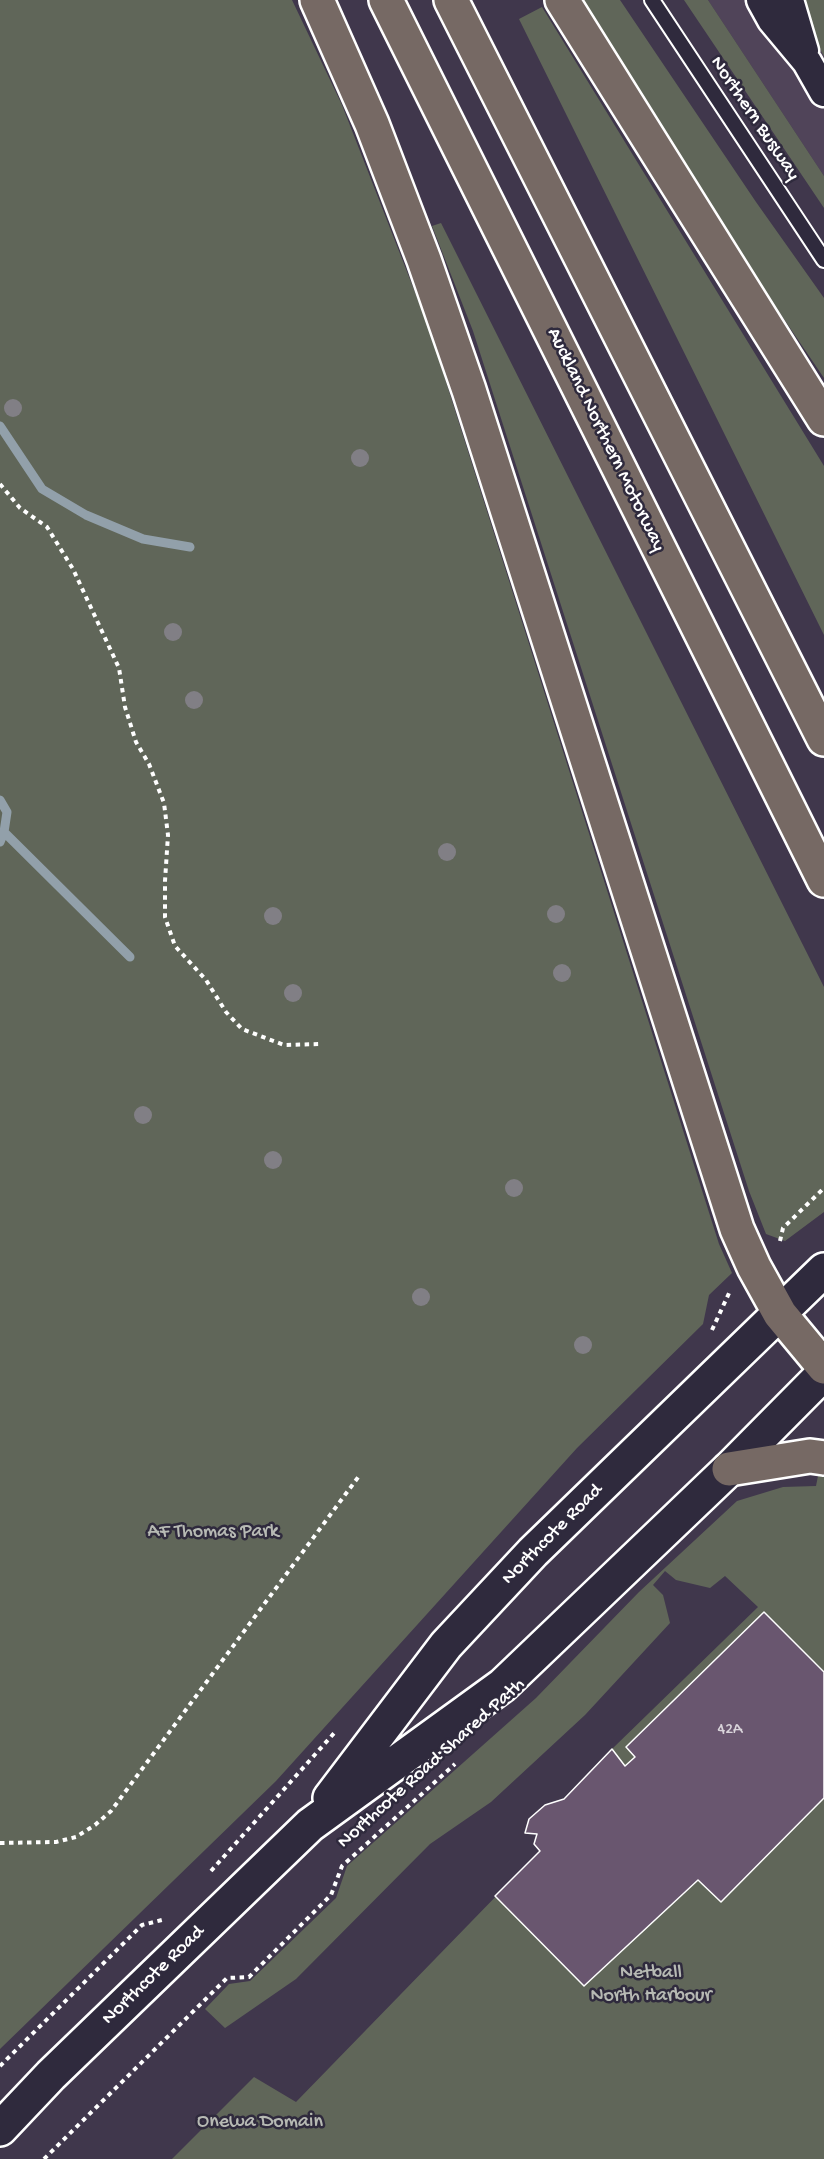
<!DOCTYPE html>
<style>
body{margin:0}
canvas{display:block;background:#40374c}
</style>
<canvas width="824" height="2159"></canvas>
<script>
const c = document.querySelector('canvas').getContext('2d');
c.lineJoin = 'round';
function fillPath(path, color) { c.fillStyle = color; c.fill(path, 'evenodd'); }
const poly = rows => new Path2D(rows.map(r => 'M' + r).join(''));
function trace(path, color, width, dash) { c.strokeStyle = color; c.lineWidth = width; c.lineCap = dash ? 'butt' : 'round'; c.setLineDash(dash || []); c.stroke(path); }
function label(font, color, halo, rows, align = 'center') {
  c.font = font + ' "Gochi Hand",sans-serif'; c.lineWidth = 5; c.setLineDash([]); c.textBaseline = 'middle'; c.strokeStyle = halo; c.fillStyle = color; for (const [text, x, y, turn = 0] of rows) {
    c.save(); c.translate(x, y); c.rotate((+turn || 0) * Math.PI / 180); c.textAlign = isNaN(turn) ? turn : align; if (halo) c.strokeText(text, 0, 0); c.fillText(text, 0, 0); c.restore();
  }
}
const built = poly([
 [708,0,824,0,824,176]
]);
const green = poly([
 [0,0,292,0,342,105,429,328,719,1244,732,1273,709,1295,703,1324,577,1448,276,1781,0,2049],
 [576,0,620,0,756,202,824,298,824,378,735,247],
 [684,0,708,0,824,176,824,208],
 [800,0,824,0,824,56,816,42],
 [542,7,824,466,824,635,519,19],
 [441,223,824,987,824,1212,785,1241,766,1234,749,1191,473,331,432,226],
 [819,1471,824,1474,824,2159,172,2159,254,2077,296,2102,540,1851,534,1844,537,1834,525,1833,529,1819,545,1805,564,1799,612,1749,758,1607,725,1576,710,1588,676,1580,665,1571,653,1585,663,1595,670,1623,585,1715,491,1802,430,1844,296,1979,225,2028,205,2009,229,1984,250,1981,336,1898,347,1866,536,1698,639,1592,737,1501,783,1487,816,1486]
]);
const stream = poly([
 [0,426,42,489,86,515,143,539,190,547],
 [0,800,7,812,4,832,0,842],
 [4,832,130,957]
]);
const building = poly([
 [764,1612,824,1672,824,1798,721,1902,698,1880,584,1986,495,1896,540,1851,534,1844,537,1834,525,1833,529,1819,545,1805,564,1799,612,1749,625,1766,635,1757,626,1747,764,1612]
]);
const path = poly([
 [0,484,20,508,47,527,73,569,119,668,125,707,136,742,149,764,164,803,168,835,165,881,165,917,175,946,206,980,226,1012,242,1029,284,1045,322,1044],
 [780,1241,783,1228,824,1188],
 [712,1330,730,1291],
 [0,1843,56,1842,76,1837,95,1825,111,1811,359,1476],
 [211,1871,336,1731],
 [0,2066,142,1925,162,1920],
 [44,2159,227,1978,249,1977,331,1895,342,1866,455,1764]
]);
const lane = poly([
 [652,0,824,260]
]);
const street = poly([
 [761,0,772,20,807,62,824,92],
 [789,0,804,51]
]);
const secondary = poly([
 [330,1798,446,1645,533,1552,824,1270],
 [0,2129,51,2075,310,1825,503,1685,729,1469,824,1373]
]);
const highway = poly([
 [317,0,372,124,424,260,469,390,737,1229,754,1267,780,1314,824,1367],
 [386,0,824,880],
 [451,0,824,739],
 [562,0,824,419],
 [729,1469,810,1456,824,1458]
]);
const trees = [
 [13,408],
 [360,458],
 [173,632],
 [194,700],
 [447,852],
 [556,914],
 [273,916],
 [562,973],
 [293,993],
 [143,1115],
 [273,1160],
 [514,1188],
 [421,1297],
 [583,1345]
];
const numberNames = [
 ["42A",730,1731]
];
const streetNames = [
 ["Northern Busway",754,119,56],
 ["Auckland Northern Motorway",605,440,64],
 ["Northcote Road",553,1535,-45],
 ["Northcote Road Shared Path",432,1764,-42],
 ["Northcote Road",154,1976,-44]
];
const parkNames = [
 ["AF Thomas Park",213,1533],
 ["Netball",651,1974],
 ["North Harbour",651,1997],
 ["Onewa Domain",260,2123]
];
fillPath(built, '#504459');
fillPath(green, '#606659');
trace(stream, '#92a0aa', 9);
fillPath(building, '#69566f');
trace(building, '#fff', 1.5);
trace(lane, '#fff', 18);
trace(street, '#fff', 33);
trace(secondary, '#fff', 38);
trace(highway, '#fff', 38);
trace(path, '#fff', 4, [4.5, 4.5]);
trace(lane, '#2f2a3d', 14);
trace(street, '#2f2a3d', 28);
trace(secondary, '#2f2a3d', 33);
trace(highway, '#766964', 33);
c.fillStyle = '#817f85';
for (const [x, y] of trees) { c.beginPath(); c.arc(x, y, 9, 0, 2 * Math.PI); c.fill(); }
label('16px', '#dad5db', null, numberNames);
label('20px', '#fff', '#2f2a3d', streetNames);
label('20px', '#b7bab4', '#2f2a3d', parkNames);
</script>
